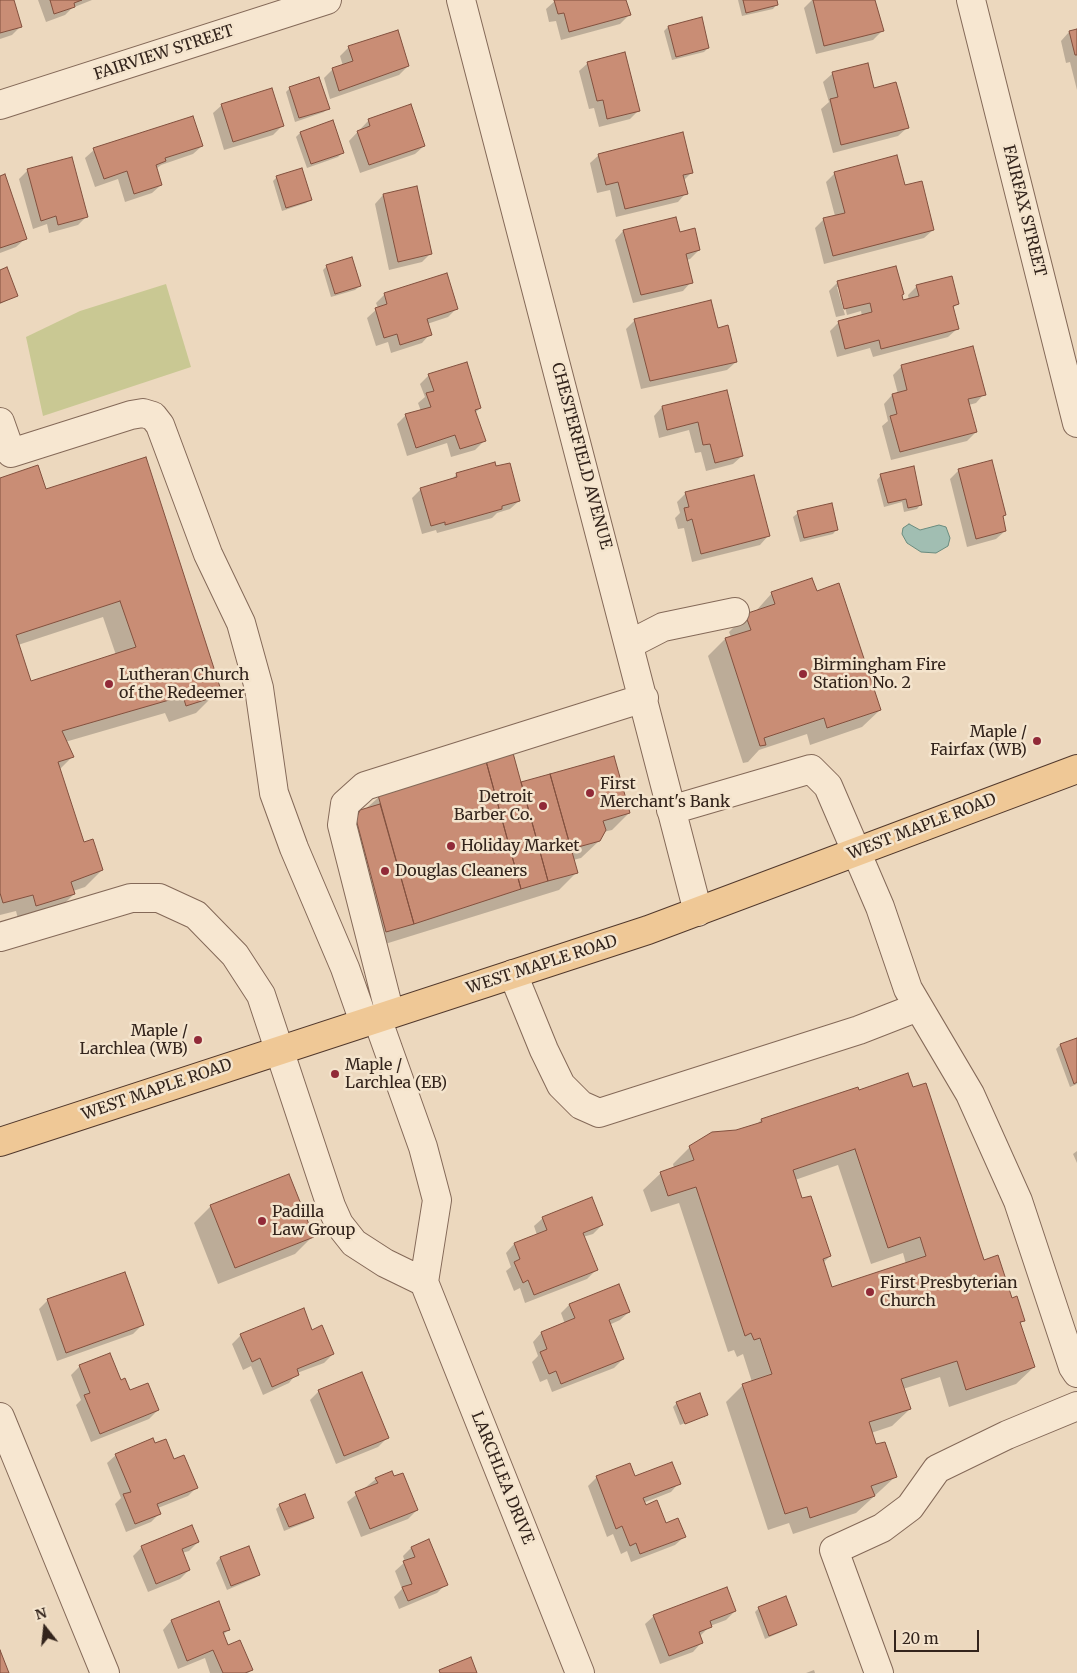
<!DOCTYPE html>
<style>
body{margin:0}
#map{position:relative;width:1077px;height:1673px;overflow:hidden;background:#ecd8be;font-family:Merriweather,serif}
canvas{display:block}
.north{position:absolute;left:20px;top:1603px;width:50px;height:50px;-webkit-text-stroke:4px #f4e4cd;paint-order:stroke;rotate:344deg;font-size:14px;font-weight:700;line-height:20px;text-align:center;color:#33241c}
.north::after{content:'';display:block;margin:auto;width:18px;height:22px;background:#33241c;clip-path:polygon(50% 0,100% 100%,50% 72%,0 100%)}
.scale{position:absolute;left:894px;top:1630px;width:85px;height:22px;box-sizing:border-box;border:2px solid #33241c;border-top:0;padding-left:6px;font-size:15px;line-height:18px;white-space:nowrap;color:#33241c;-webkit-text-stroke:4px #f4e4cd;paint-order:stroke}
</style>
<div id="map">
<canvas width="1077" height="1673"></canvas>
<div class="north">N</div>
<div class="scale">20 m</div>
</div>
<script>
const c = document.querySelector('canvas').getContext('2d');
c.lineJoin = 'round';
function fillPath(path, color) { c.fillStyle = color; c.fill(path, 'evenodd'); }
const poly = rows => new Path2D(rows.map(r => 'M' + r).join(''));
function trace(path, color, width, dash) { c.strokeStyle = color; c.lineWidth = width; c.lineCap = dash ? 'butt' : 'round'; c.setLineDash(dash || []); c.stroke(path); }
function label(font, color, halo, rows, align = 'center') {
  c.font = font + ' Merriweather,serif'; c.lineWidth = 5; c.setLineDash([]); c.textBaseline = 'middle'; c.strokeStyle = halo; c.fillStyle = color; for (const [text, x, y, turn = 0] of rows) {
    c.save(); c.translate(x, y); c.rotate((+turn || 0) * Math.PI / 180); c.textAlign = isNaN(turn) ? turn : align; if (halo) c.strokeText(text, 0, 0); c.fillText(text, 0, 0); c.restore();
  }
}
const green = poly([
 [166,284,191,367,43,416,26,337,80,311]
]);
const water = poly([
 [909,524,920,530,939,525,946,527,950,538,948,546,936,553,921,552,907,543,902,534,903,528,909,524]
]);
const shadow = poly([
 [0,0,13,0,20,27,12,35,0,39],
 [38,0,92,0,72,8,65,15,46,22],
 [625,0,629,15,620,24,561,40,556,21,549,22,546,9,556,0],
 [738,0,776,0,777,4,773,9,742,16],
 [812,0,874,0,882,31,873,40,816,54,804,8],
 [668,27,708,48,704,52,672,60,664,31],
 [1077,31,1077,90,1070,62,1066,63,1061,41,1069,32],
 [349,47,408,66,399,75,330,99,324,78,332,70,343,66,340,56],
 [588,63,639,110,630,119,599,127,594,108,589,109,579,71],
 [867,65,873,90,907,128,898,136,833,153,821,109,829,102,823,82,832,74],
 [290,88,328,108,324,112,295,122,286,92],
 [222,105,282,126,273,135,224,150,213,113],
 [369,120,424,146,415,154,360,173,349,141],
 [300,133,342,153,338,157,307,168,296,137],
 [202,146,193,154,161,165,156,169,161,185,152,193,125,202,118,179,95,187,85,158,94,150],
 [599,155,692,172,683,181,686,193,678,202,616,217,610,190,597,193,590,163],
 [28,170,87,216,78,225,49,233,47,224,33,229,19,179],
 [835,173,904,187,933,230,924,238,824,264,815,228,824,219,835,216,826,182],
 [0,177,25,239,16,247,0,253],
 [277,177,311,199,306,203,282,211,273,181],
 [383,195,430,254,422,262,389,270,375,204],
 [623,231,679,233,699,250,690,259,686,260,691,282,683,291,633,303,615,240],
 [327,266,360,286,355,290,331,297,323,270],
 [0,271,16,296,0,304],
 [838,282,900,296,902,302,909,300,908,295,917,286,958,303,952,309,957,329,948,337,873,357,870,348,837,357,830,331,839,322,862,316,861,311,847,315,840,287,837,287,845,315,836,317,829,291],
 [385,294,457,308,448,317,427,324,430,334,422,343,391,353,388,342,376,346,367,318,378,308,376,303],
 [635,320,717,329,736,362,727,370,641,389,626,329],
 [902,366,984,394,976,403,969,405,976,432,967,441,891,460,882,426,888,421,884,404,892,395,898,394,893,375],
 [429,375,480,408,475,413,484,441,475,450,451,457,447,443,407,456,397,424,406,415,421,411,418,403,425,397,420,384],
 [726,391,742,456,733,464,706,471,701,452,695,453,689,430,659,438,654,416,662,407],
 [959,470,1005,515,1002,518,1005,531,996,539,967,547,950,479],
 [457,474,519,501,510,509,497,513,492,518,437,533,436,530,422,534,412,498,421,489,450,481],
 [881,475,921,504,917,509,904,512,902,502,884,507,877,480],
 [0,479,45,491,218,686,212,693,213,696,196,713,169,722,165,713,65,742,72,757,59,770,84,844,102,870,85,887,73,891,74,894,57,911,19,923,16,911,0,915],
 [103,617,116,655,31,683,18,645],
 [686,493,768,536,760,545,692,562,684,528,678,529,675,518,680,513,677,502],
 [798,513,837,529,833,534,800,542,793,517],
 [816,592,880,710,862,727,810,745,807,734,759,750,748,762,743,763,708,656,725,639,731,637,729,632,746,615,755,612,772,593],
 [613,757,629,813,612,830,603,832,599,841,581,858,573,860,576,873,559,890,369,949,343,829,379,797,520,783],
 [1077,1039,1077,1084,1070,1087,1056,1049,1060,1045],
 [857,1088,1012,1300,1024,1320,1020,1324,1034,1367,1016,1384,949,1407,940,1377,903,1389,910,1409,892,1426,871,1433,876,1446,895,1477,856,1513,793,1534,789,1523,768,1530,726,1402,743,1385,752,1382,743,1354,737,1357,734,1350,728,1352,679,1203,651,1212,643,1190,661,1173,674,1168,673,1164,690,1147,756,1125,761,1120],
 [838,1165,871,1264,903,1253,906,1264,832,1289,823,1263,830,1256,801,1200,795,1180],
 [1077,1151,1077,1163,1073,1154],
 [211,1206,312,1237,295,1254,218,1284,194,1223],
 [543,1218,602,1225,593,1234,583,1237,596,1270,587,1279,525,1303,520,1288,514,1291,506,1271,511,1267,506,1253,514,1244,537,1235,534,1226],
 [48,1300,142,1325,133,1334,57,1361,39,1309],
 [569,1305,629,1312,620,1320,609,1325,623,1359,614,1368,552,1392,547,1379,540,1382,532,1362,538,1356,533,1342,541,1333,565,1324,561,1313],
 [312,1331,333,1354,324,1363,297,1373,289,1383,263,1395,251,1366,243,1370,232,1344,241,1335],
 [80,1366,120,1382,129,1392,158,1410,149,1419,91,1442,76,1405,81,1400,71,1375],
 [319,1391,387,1438,378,1447,336,1464,310,1400],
 [677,1403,707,1414,704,1418,704,1415,680,1425,673,1407],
 [155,1445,174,1460,196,1488,188,1496,158,1508,160,1513,151,1522,126,1532,115,1504,121,1498,107,1463,116,1455],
 [597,1477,679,1483,671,1492,643,1503,665,1524,684,1537,675,1545,631,1562,627,1551,621,1554,613,1534,607,1537,588,1486],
 [376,1479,417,1510,408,1519,361,1537,347,1502],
 [280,1505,313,1517,309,1521,284,1531,276,1509],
 [198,1542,189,1551,182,1553,189,1570,180,1579,148,1592,133,1556,142,1547],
 [248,1547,259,1574,255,1578,227,1590,216,1563,220,1558],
 [411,1548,446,1584,437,1593,399,1609,394,1597,402,1589,395,1571,405,1562,403,1556],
 [218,1603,229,1629,223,1635,228,1646,251,1670,248,1673,210,1673,205,1658,178,1669,163,1630,171,1621],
 [759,1608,795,1624,791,1628,765,1639,755,1612],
 [735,1611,726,1620,710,1626,699,1637,701,1643,693,1652,660,1664,645,1624,654,1616],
 [814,1670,815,1673,806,1673]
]);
const building = poly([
 [0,0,14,0,22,27,0,33,0,0],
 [50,0,82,0,74,3,75,7,54,14,50,0],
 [554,0,626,0,631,15,569,32,564,13,558,14,554,0],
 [743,0,777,0,778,5,746,13,743,0],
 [813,0,875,0,884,31,824,46,813,0],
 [702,17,709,48,676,57,668,26,702,17],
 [1077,29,1077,55,1075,55,1069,31,1077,29],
 [398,30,409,66,339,91,332,68,353,61,348,46,398,30],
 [625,52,640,111,607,119,603,100,597,101,587,62,625,52],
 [868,63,874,88,896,82,909,128,841,145,830,99,838,97,832,72,868,63],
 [319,77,330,109,299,118,289,87,319,77],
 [272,88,284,126,233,142,221,104,272,88],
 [411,104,425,146,369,165,357,131,370,126,368,119,411,104],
 [193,116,203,146,165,158,166,161,156,165,162,185,134,194,127,171,104,179,93,148,193,116],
 [333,120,344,153,311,164,300,132,333,120],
 [683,132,693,173,683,175,688,194,625,209,618,182,606,185,598,154,683,132],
 [897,155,905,185,922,181,934,230,833,256,823,218,845,213,834,172,897,155],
 [72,157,88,217,58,225,56,216,41,221,27,169,72,157],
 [302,168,312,200,286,208,276,176,302,168],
 [5,174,27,239,0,248,0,176,5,174],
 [417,186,432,254,398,262,383,194,417,186],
 [676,217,680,232,695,228,700,250,686,254,693,283,641,295,623,230,676,217],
 [352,257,361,286,335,294,326,265,352,257],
 [896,266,904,294,902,295,903,300,919,296,916,285,952,276,959,304,953,306,959,329,881,349,879,340,845,349,838,321,872,312,870,303,844,309,837,281,896,266],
 [7,267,18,296,0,303,0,270,7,267],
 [447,273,458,309,427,319,432,335,400,345,397,334,384,338,375,308,387,304,384,293,447,273],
 [711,300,718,328,728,325,737,362,650,381,634,319,711,300],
 [973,346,986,395,968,399,977,432,900,452,890,416,897,414,892,394,907,390,901,365,973,346],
 [467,362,481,408,475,410,486,441,460,449,455,435,416,448,405,414,431,407,426,393,434,391,428,374,467,362],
 [727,390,743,456,715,463,710,444,703,445,698,422,667,430,662,406,727,390],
 [146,457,220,687,212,689,214,697,186,706,183,696,62,731,74,757,58,762,84,842,93,839,103,870,71,882,75,894,36,906,33,895,3,903,0,893,0,478,38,465,46,489,146,457],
 [120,601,136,647,31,681,16,635,120,601],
 [992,460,1006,515,1003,516,1006,531,976,539,958,469,992,460],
 [495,462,496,466,510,463,520,501,502,506,502,509,445,525,445,522,431,526,420,488,457,477,456,473,495,462],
 [914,466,922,505,908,508,906,499,888,503,880,474,914,466],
 [754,475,770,536,701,554,692,519,687,521,684,508,689,507,685,492,754,475],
 [832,503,838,530,804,538,797,511,832,503],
 [812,578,817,591,839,583,881,710,827,728,824,718,764,738,766,745,760,746,725,638,751,630,745,614,775,604,771,592,812,578],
 [513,753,548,881,521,889,486,761,513,753],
 [614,756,630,813,603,821,606,830,600,841,571,849,550,774,614,756],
 [486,761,521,889,414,924,378,795,486,761],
 [550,774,578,873,548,881,521,782,550,774],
 [380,804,414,924,386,932,356,819,360,810,380,804],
 [1077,1038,1077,1082,1074,1084,1060,1044,1077,1038],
 [908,1073,913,1087,926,1083,984,1260,998,1255,1012,1298,1017,1296,1025,1321,1020,1322,1035,1367,966,1390,957,1361,901,1379,911,1409,869,1422,876,1444,885,1442,897,1477,871,1486,875,1496,810,1518,807,1507,785,1514,742,1384,772,1374,760,1338,754,1340,751,1333,745,1336,696,1187,668,1196,660,1172,694,1160,689,1146,712,1132,736,1130,762,1122,761,1119,858,1087,859,1090,908,1073],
 [855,1149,888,1248,920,1237,926,1256,832,1287,823,1259,831,1256,811,1196,802,1198,793,1170,855,1149],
 [289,1174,314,1237,235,1268,210,1205,289,1174],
 [592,1197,603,1225,583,1233,598,1270,534,1295,528,1280,523,1283,514,1262,520,1259,514,1243,547,1230,542,1217,592,1197],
 [125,1272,144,1325,66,1353,47,1299,125,1272],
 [619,1284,630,1312,609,1320,624,1359,561,1384,556,1371,549,1374,540,1352,547,1349,541,1332,575,1318,569,1304,619,1284],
 [304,1308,312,1330,322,1325,334,1354,297,1369,299,1375,272,1387,260,1358,252,1362,240,1334,304,1308],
 [110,1353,121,1380,125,1378,130,1390,148,1383,159,1410,100,1434,84,1395,90,1393,79,1365,110,1353],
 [362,1372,389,1438,344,1456,318,1390,362,1372],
 [700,1393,708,1415,685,1424,676,1402,700,1393],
 [153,1438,155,1443,166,1439,174,1459,184,1455,198,1488,157,1504,161,1514,135,1524,123,1494,131,1492,115,1454,153,1438],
 [672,1462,681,1484,643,1498,646,1505,657,1500,666,1523,678,1518,686,1537,640,1554,636,1543,630,1546,622,1526,616,1529,596,1476,630,1463,635,1476,672,1462],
 [392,1471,394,1476,403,1473,418,1510,370,1529,355,1492,378,1483,375,1478,392,1471],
 [305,1494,314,1518,289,1527,279,1504,305,1494],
 [192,1525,199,1542,182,1549,190,1570,156,1584,141,1546,192,1525],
 [429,1539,448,1585,408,1601,402,1587,412,1584,403,1561,415,1557,411,1547,429,1539],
 [249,1546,260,1575,231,1586,220,1557,249,1546],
 [727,1587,736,1611,710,1621,712,1627,699,1632,703,1643,669,1656,653,1615,727,1587],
 [786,1596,797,1625,769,1636,758,1607,786,1596],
 [219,1601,230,1630,223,1632,228,1645,240,1640,253,1670,245,1673,223,1673,213,1650,187,1661,171,1620,219,1601],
 [0,1650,9,1673,0,1673,0,1650],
 [471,1657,477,1673,440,1673,439,1670,471,1657]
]);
const minor = poly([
 [461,0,698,912],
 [971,0,1077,423],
 [0,105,327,0],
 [0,422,11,453,131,415,143,413,153,416,160,425,208,554,241,623,259,688,274,793,294,848,345,968,364,1022],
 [630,644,663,627,735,612],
 [671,810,811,769,828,786,880,907,908,989,970,1094,1018,1201,1073,1367,1077,1373],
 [0,937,131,898,159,898,196,915,235,955,261,995,331,1206,339,1224,354,1243,385,1263,424,1282],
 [513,974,544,1050,561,1085,581,1105,599,1113,859,1030,918,1007],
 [390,1014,342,825,345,804,365,786,644,698],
 [377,1018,423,1147,437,1200,424,1282,580,1673],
 [0,1417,105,1673],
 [879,1673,834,1550,882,1528,910,1507,937,1469,1007,1435,1077,1406]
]);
const major = poly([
 [0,1142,648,930,1077,769]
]);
const markers = [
 [803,674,5,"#912a38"],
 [109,684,5,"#912a38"],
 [1037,741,5,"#912a38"],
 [590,793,5,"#912a38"],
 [543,806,5,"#912a38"],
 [451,846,5,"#912a38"],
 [385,871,5,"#912a38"],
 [198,1040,5,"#912a38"],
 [335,1074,5,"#912a38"],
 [262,1221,5,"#912a38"],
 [870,1292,5,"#912a38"]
];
const streetNames = [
 ["FAIRVIEW STREET",164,53,-18],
 ["FAIRFAX STREET",1024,211,76],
 ["CHESTERFIELD AVENUE",581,456,75],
 ["WEST MAPLE ROAD",922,827,-21],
 ["WEST MAPLE ROAD",542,965,-18],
 ["WEST MAPLE ROAD",157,1090,-19],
 ["LARCHLEA DRIVE",502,1478,68]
];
const poiNames = [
 ["Birmingham Fire",813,665],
 ["Station No. 2",813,683],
 ["Lutheran Church",119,675],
 ["of the Redeemer",119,693],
 ["Maple /",1027,732,"right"],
 ["Fairfax (WB)",1027,750,"right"],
 ["First",600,784],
 ["Merchant's Bank",600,802],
 ["Detroit",533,797,"right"],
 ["Barber Co.",533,815,"right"],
 ["Holiday Market",461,846],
 ["Douglas Cleaners",395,871],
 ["Maple /",188,1031,"right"],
 ["Larchlea (WB)",188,1049,"right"],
 ["Maple /",345,1065],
 ["Larchlea (EB)",345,1083],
 ["Padilla",272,1212],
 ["Law Group",272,1230],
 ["First Presbyterian",880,1283],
 ["Church",880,1301]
];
fillPath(green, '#c9c893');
fillPath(water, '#a1beb2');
trace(water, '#698b7e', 1);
fillPath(shadow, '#0003');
fillPath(building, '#c98d75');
trace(building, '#82503e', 1);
trace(minor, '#846958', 30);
trace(major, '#51382c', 30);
trace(minor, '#f7e7d1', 28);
trace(major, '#efc896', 28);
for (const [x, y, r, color] of markers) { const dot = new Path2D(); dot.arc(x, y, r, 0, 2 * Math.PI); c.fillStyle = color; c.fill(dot); trace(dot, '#f4e4cd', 2); }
label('16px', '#33241c', '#f4e4cd', streetNames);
label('16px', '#33241c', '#f4e4cd', poiNames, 'left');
</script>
